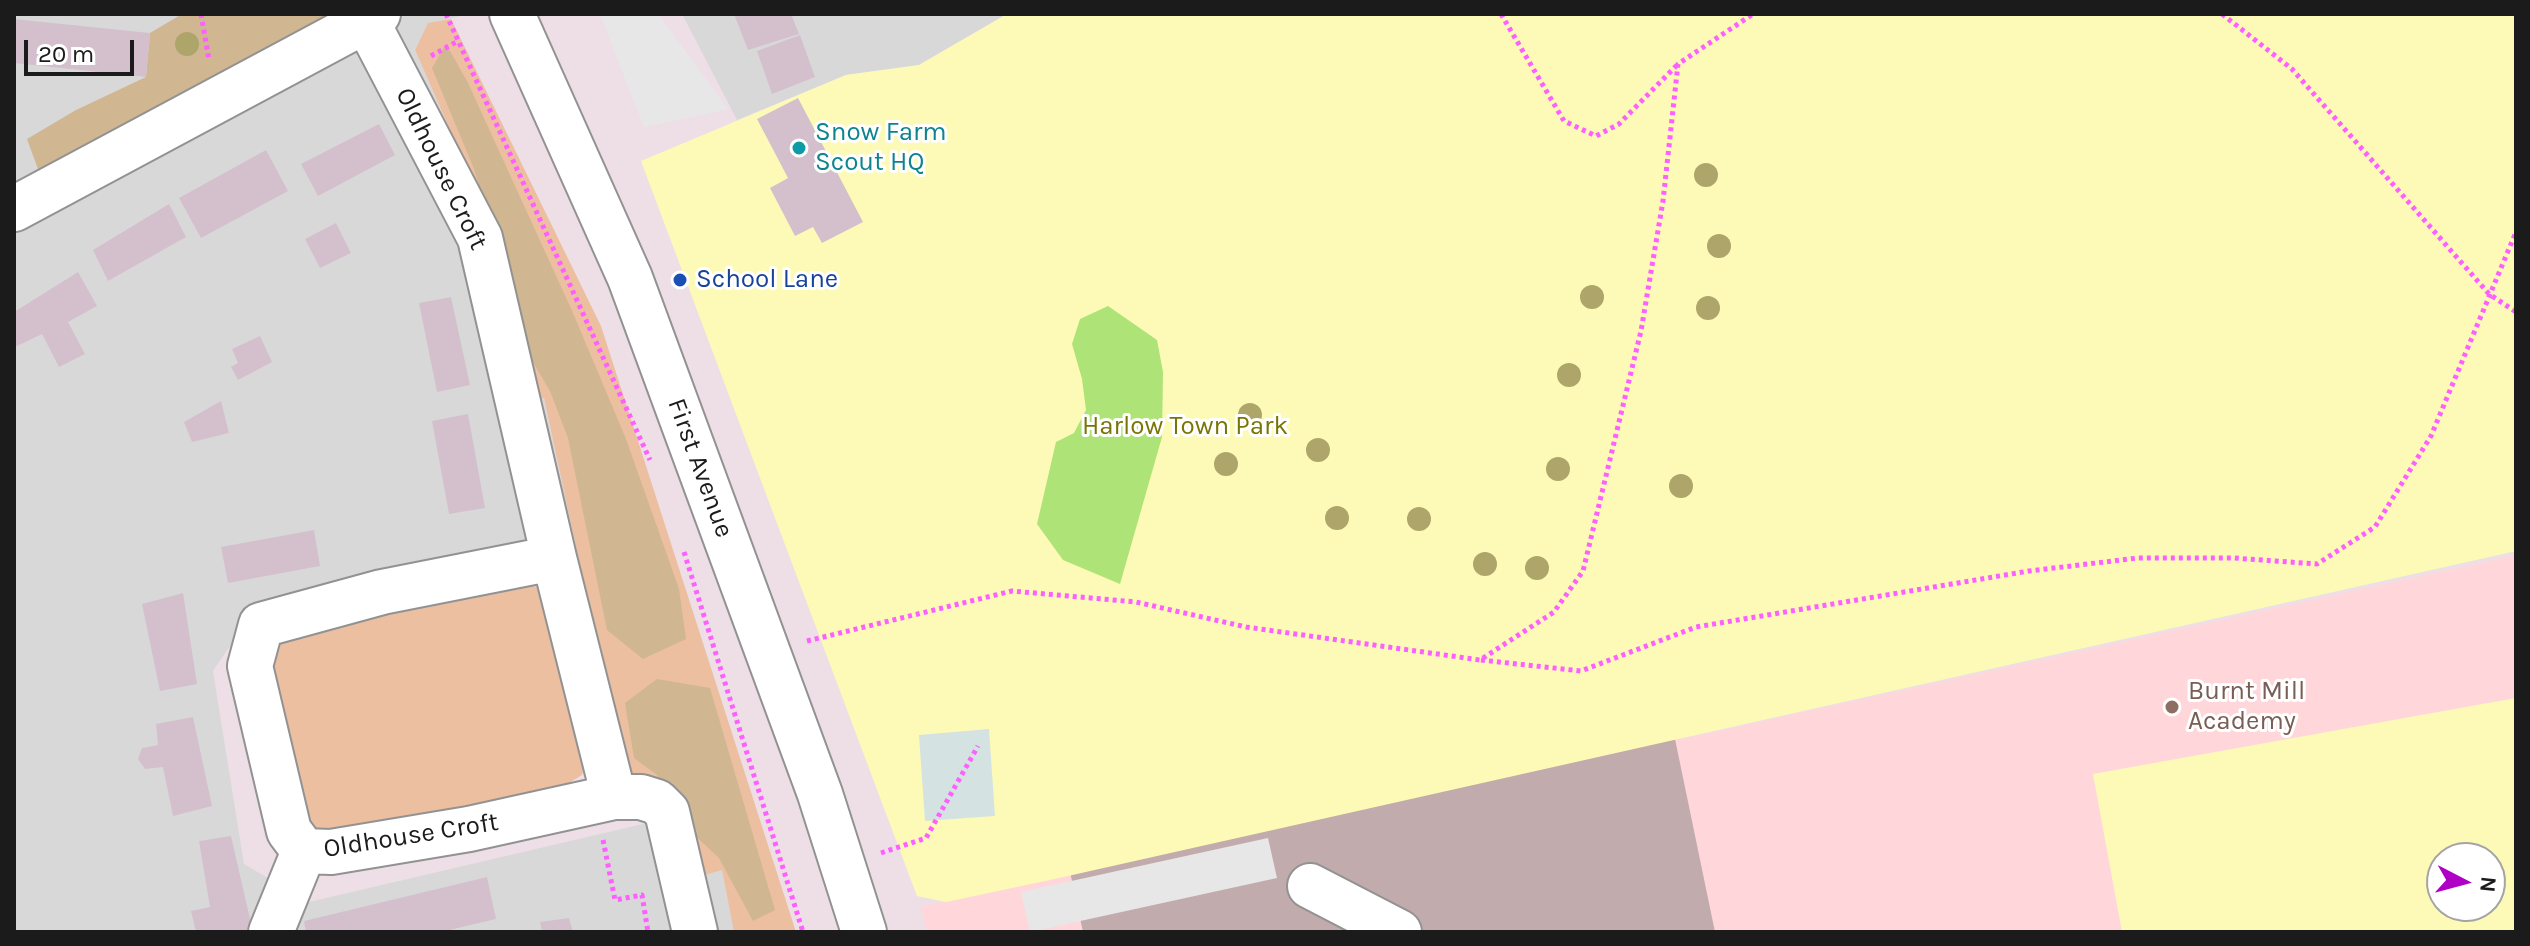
<!DOCTYPE html>
<style>
body{margin:0}
#map{position:relative;width:2530px;height:946px;overflow:hidden;background:#eedfe6;font-family:Karla,sans-serif}
canvas{display:block}
.frame{position:absolute;inset:0;border:16px solid #1b1b1b;pointer-events:none}
.north{position:absolute;left:2426px;top:842px;width:80px;height:80px;box-sizing:border-box;background:#fff;border:2px solid #a4a4a4;border-radius:50%;rotate:96deg;font-size:22px;font-weight:700;line-height:32px;text-align:center;color:#1b1b1b}
.north::after{content:'';display:block;margin:auto;width:28px;height:36px;background:#b000c6;clip-path:polygon(50% 0,100% 100%,50% 72%,0 100%)}
.scale{position:absolute;left:24px;top:40px;width:110px;height:36px;box-sizing:border-box;border:4px solid #1b1b1b;border-top:0;padding-left:10px;font-size:24px;line-height:28px;white-space:nowrap;color:#1b1b1b;-webkit-text-stroke:6px #fff;paint-order:stroke}
</style>
<div id="map">
<canvas width="2530" height="946"></canvas>
<div class="frame"></div>
<div class="north">N</div>
<div class="scale">20 m</div>
</div>
<script>
const c = document.querySelector('canvas').getContext('2d');
c.lineJoin = 'round';
function fillPath(path, color) { c.fillStyle = color; c.fill(path, 'evenodd'); }
const poly = rows => new Path2D(rows.map(r => 'M' + r).join(''));
function trace(path, color, width, dash) { c.strokeStyle = color; c.lineWidth = width; c.lineCap = dash ? 'butt' : 'round'; c.setLineDash(dash || []); c.stroke(path); }
function label(font, color, halo, rows, align = 'center') {
  c.font = font + ' Karla,sans-serif'; c.lineWidth = 6; c.setLineDash([]); c.textBaseline = 'middle'; c.strokeStyle = halo; c.fillStyle = color; for (const [text, x, y, turn = 0] of rows) {
    c.save(); c.translate(x, y); c.rotate((+turn || 0) * Math.PI / 180); c.textAlign = isNaN(turn) ? turn : align; if (halo) c.strokeText(text, 0, 0); c.fillText(text, 0, 0); c.restore();
  }
}
const residential = poly([
 [14,14,469,14,428,24,415,50,450,130,544,398,573,531,252,614,213,671,244,864,309,902,664,819,722,870,735,932,14,932],
 [682,14,1007,14,919,65,846,75,737,120]
]);
const education = poly([
 [2516,555,2516,932,927,932,920,907],
 [2442,858,2490,858,2490,906,2442,906]
]);
const construction = poly([
 [1675,739,1715,932,1083,932,1069,867]
]);
const grass = poly([
 [451,19,601,326,796,932,734,932,722,870,680,882,664,819,629,794,544,398,530,397,498,268,450,130,415,50,428,23],
 [522,581,560,597,592,741,582,775,556,791,351,837,314,833,291,812,269,653,294,629]
]);
const forest = poly([
 [182,14,345,14,42,180,27,139,76,110,146,77,150,33],
 [446,44,468,83,573,313,626,439,679,589,686,639,643,659,607,630,568,438,550,391,533,362,474,169,432,68],
 [657,679,710,688,775,910,753,921,719,858,689,830,657,775,634,758,625,703]
]);
const park = poly([
 [1007,14,2516,14,2516,551,1059,878,946,902,917,896,641,161,846,75,919,65],
 [2516,698,2516,932,2122,932,2093,774],
 [2442,858,2490,858,2490,906,2442,906]
]);
const pitch = poly([
 [1108,306,1157,340,1163,372,1162,437,1120,584,1063,560,1037,524,1056,442,1074,433,1086,410,1082,379,1072,344,1080,319]
]);
const parking = poly([
 [600,14,658,14,728,109,644,127],
 [1268,838,1277,878,1030,932,1021,892]
]);
const plaza = poly([
 [989,729,995,816,925,821,919,735]
]);
const building = poly([
 [734,14,791,14,799,34,748,50],
 [14,19,150,33,146,77,14,63],
 [800,35,815,77,772,94,757,51],
 [798,98,863,222,822,243,813,227,795,236,770,188,788,178,757,119],
 [379,124,395,155,318,196,301,164],
 [266,150,288,191,201,238,179,198],
 [169,204,186,237,108,281,93,250],
 [336,223,351,253,320,268,305,239],
 [78,272,97,306,68,322,85,354,59,367,42,334,15,347,14,312],
 [451,297,470,385,437,392,419,303],
 [260,336,272,362,238,380,231,367,238,363,232,349],
 [221,401,229,433,192,442,184,422],
 [468,414,485,508,449,514,432,421],
 [314,530,320,566,228,583,221,547],
 [183,593,197,684,160,691,142,604],
 [193,717,212,806,173,816,163,767,145,769,138,759,142,748,158,745,156,724],
 [231,836,253,932,196,932,191,911,210,907,199,841],
 [487,877,496,919,441,932,306,932,304,921],
 [569,918,573,932,542,932,540,922]
]);
const path = poly([
 [201,14,209,60],
 [446,14,650,460],
 [1501,14,1564,121,1596,136,1619,124,1677,65],
 [2222,14,2292,69,2489,294,2516,312],
 [431,56,458,41],
 [684,552,803,932],
 [807,641,1012,591,1136,602,1246,627,1480,660,1554,612,1583,571,1641,331,1663,201,1678,64,1753,14],
 [1481,660,1581,671,1696,627,2029,571,2138,558,2234,558,2317,564,2375,527,2431,436,2516,232],
 [603,840,615,900,642,895,648,932],
 [881,853,926,838,978,746]
]);
const minor = poly([
 [512,14,630,278,820,794,864,932],
 [366,20,480,238,554,558,614,797,469,829,331,852,304,851,289,831,250,666,261,625,382,592,554,558],
 [14,209,378,14],
 [614,797,641,797,657,802,667,812,695,932],
 [1310,886,1399,932],
 [271,932,304,851]
]);
const trees = [
 [187,44],
 [1706,175],
 [1719,246],
 [1592,297],
 [1708,308],
 [1569,375],
 [1250,415],
 [1318,450],
 [1226,464],
 [1558,469],
 [1681,486],
 [1337,518],
 [1419,519],
 [1485,564],
 [1537,568]
];
const markers = [
 [799,148,8,"#0f9aa8"],
 [680,280,8,"#1a4fb4"],
 [2172,707,8,"#8d6e63"]
];
const cultureNames = [
 ["Snow Farm",815,133],
 ["Scout HQ",815,163]
];
const streetNames = [
 ["Oldhouse Croft",441,169,64],
 ["First Avenue",700,468,70],
 ["Oldhouse Croft",411,836,-9]
];
const transitNames = [
 ["School Lane",696,280]
];
const parkNames = [
 ["Harlow Town Park",1185,427]
];
const educationNames = [
 ["Burnt Mill",2188,692],
 ["Academy",2188,722]
];
fillPath(residential, '#d9d8d9');
fillPath(education, '#ffd7db');
fillPath(construction, '#c2abad');
fillPath(grass, '#ecbfa1');
fillPath(forest, '#d0b691');
fillPath(park, '#fdfab7');
fillPath(pitch, '#ade377');
fillPath(parking, '#e7e7e7');
fillPath(plaza, '#d4e3e1');
fillPath(building, '#d4c0cd');
trace(minor, '#929292', 48);
trace(path, '#fe5fff', 5, [4, 4]);
trace(minor, '#fff', 44);
c.fillStyle = '#aea56a';
for (const [x, y] of trees) { c.beginPath(); c.arc(x, y, 12, 0, 2 * Math.PI); c.fill(); }
for (const [x, y, r, color] of markers) { const dot = new Path2D(); dot.arc(x, y, r, 0, 2 * Math.PI); c.fillStyle = color; c.fill(dot); trace(dot, '#fff', 3); }
label('26px', '#0d838f', '#fff', cultureNames, 'left');
label('26px', '#1b1b1b', '#fff', streetNames);
label('26px', '#164399', '#fff', transitNames, 'left');
label('26px', '#797505', '#fff', parkNames);
label('26px', '#785e54', '#fff', educationNames, 'left');
</script>
